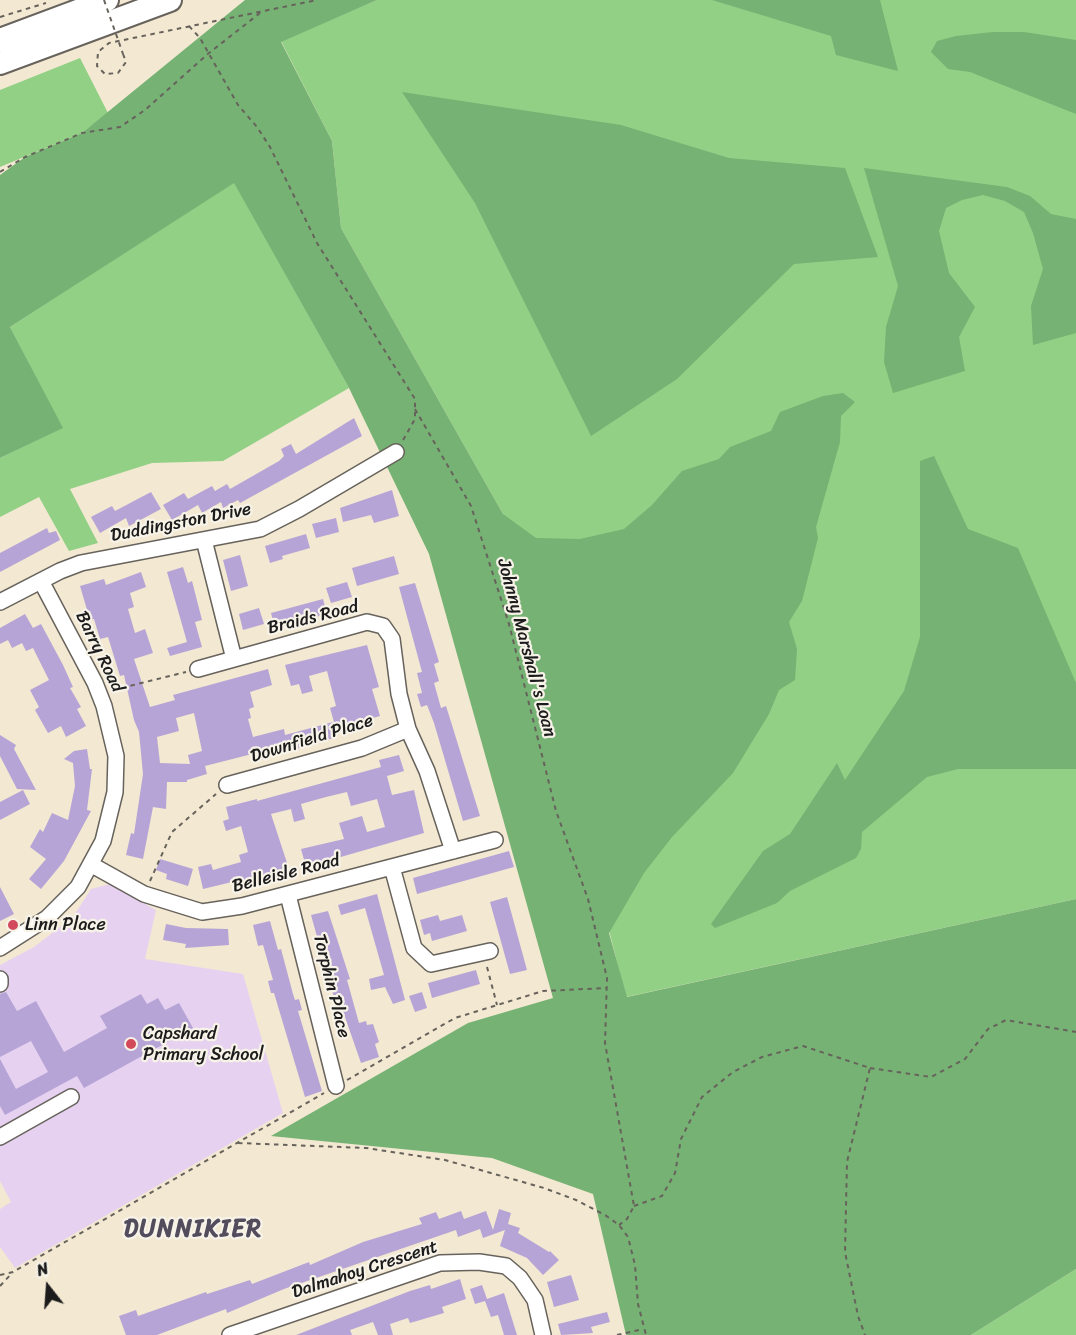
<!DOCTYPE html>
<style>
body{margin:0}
#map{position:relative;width:1076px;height:1335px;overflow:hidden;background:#f3e8d2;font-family:Sriracha,sans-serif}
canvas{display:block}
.north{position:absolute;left:18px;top:1257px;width:60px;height:60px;-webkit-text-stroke:4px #f7f3e8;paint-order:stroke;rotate:343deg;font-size:16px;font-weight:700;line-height:24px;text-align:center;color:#1c1c1c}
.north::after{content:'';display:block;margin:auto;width:21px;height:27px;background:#1c1c1c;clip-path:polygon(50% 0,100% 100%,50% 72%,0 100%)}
</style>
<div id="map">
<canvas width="1076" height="1335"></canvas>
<div class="north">N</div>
</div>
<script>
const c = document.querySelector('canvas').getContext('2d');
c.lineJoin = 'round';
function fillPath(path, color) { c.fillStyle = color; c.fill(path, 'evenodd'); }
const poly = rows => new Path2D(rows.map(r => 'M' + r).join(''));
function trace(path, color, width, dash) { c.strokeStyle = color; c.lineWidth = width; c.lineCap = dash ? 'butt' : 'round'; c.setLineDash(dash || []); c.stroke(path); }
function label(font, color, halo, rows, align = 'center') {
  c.font = font + ' Sriracha,sans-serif'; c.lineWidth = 4.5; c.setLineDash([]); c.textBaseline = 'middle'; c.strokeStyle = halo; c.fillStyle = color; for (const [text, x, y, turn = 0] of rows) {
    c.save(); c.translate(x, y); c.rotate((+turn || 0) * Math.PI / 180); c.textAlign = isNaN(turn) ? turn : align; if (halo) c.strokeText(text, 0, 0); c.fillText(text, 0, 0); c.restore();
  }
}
const built = poly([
 [110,884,156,910,145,959,243,974,283,1113,15,1268,0,1247,0,1209,11,1202,0,1181,0,965,34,947,73,917,91,889]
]);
const green = poly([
 [377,0,1076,0,1076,899,626,997,503,514,341,228,332,141,281,41],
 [80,58,108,113,82,133,0,167,0,90],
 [234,182,349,388,223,461,152,463,70,489,98,543,69,551,39,497,0,517,0,458,62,428,10,327],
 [1076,1269,1076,1335,971,1335]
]);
const forest = poly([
 [245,0,377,0,281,42,332,141,341,228,503,514,536,538,580,539,624,529,652,505,682,471,719,459,730,447,771,431,780,412,823,396,843,393,855,402,841,416,840,442,816,527,818,538,802,601,789,622,797,649,795,680,779,690,769,714,733,773,672,837,644,873,609,933,627,997,1076,899,1076,1269,971,1335,626,1335,593,1194,492,1158,271,1136,468,1023,553,998,429,554,349,388,234,183,10,327,63,428,0,458,0,175,25,157,82,133],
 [712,0,880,0,898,71,836,55,831,36],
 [993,32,1024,32,1076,40,1076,114,970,72,948,69,931,52,937,41,956,36],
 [402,92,621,125,729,158,845,168,878,257,794,264,677,379,591,436,475,203],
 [864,168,1007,187,1030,196,1051,214,1076,219,1076,333,1033,345,1031,306,1043,269,1033,233,1024,212,1005,201,983,195,962,200,946,208,939,231,949,273,975,307,959,337,965,371,893,393,884,362,886,327,898,286],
 [934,456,968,529,1018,548,1076,683,1076,769,958,769,927,777,862,832,861,849,856,858,790,891,777,903,715,928,711,924,763,851,790,834,837,763,845,780,904,691,920,637,920,461]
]);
const building = poly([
 [354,418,362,436,240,503,238,500,223,508,221,502,202,513,198,505,172,520,163,505,184,493,188,499,212,486,215,491,227,484,230,489,279,461,284,456,281,449,291,444,296,454],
 [392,490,399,516,374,523,371,515,343,522,340,508],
 [151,492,161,509,129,526,126,518,100,533,91,517,112,506,115,511],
 [336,518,339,532,316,538,312,524],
 [47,528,49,533,56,531,60,540,0,572,0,553],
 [306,534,310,548,282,556,283,559,270,563,265,546],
 [240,555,248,586,231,591,223,560],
 [394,556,399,574,357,586,352,568],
 [183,567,188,583,192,581,202,620,195,622,202,647,170,656,167,648,187,642,167,572],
 [141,572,146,587,130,593,134,607,128,609,135,633,145,629,153,653,134,659,150,707,175,700,173,695,268,669,272,685,250,692,254,707,249,709,251,718,248,719,253,737,284,729,285,735,333,722,337,737,254,762,252,754,205,766,207,774,187,780,187,782,167,782,166,809,153,807,143,859,126,855,131,833,134,834,143,774,139,732,134,720,124,675,120,676,108,637,100,639,94,619,90,620,80,586,104,579,106,585],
 [194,713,202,751,188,755,190,764,160,763,157,737,179,731,176,718],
 [347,582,352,597,331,603,326,588],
 [415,583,439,662,434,664,439,681,434,683,441,708,446,706,452,725,480,816,463,821,434,723,427,705,421,707,417,694,422,693,417,673,422,672,399,587],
 [323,599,327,614,275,628,271,613],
 [259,608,264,624,243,630,239,614],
 [25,614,33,628,41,624,63,665,73,687,70,688,81,707,77,709,86,726,66,737,61,726,48,733,35,710,39,707,30,690,49,680,33,648,26,651,22,643,12,648,8,640,0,644,0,628],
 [367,645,379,687,372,689,380,716,336,729,330,708,336,706,327,671,309,676,313,691,302,694,299,684,291,686,285,665],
 [0,735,16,745,14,749,36,790,17,789,0,756],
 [87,749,90,769,92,769,87,810,91,811,64,861,41,889,29,879,46,859,30,847,40,829,43,832,52,813,68,820,75,786,73,763,64,759,74,751],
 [399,755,404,771,387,776,392,795,414,790,424,833,306,867,301,849,344,839,339,823,362,816,367,832,385,827,377,799,351,806,347,792,326,797,301,804,305,819,294,822,291,809,271,814,290,872,233,887,232,882,203,889,198,867,211,864,213,870,241,862,239,855,248,852,241,826,226,831,223,821,229,819,226,807,257,799,257,801,381,767,379,760],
 [23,790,30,804,0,820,0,802],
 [509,851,514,867,417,894,413,878],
 [160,859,193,869,188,886,166,879,167,874,156,870],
 [0,887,14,914,0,921],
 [377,894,405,1000,393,1004,385,987,371,990,369,979,384,975,365,908,341,915,338,905],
 [507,897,527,970,510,974,490,902],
 [328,911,350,979,347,980,359,1023,366,1021,367,1025,373,1024,379,1042,375,1044,379,1057,361,1063,345,1017,340,1019,311,915],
 [438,915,440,921,462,915,467,931,432,941,430,933,424,935,420,920],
 [270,921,278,950,281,949,293,994,295,1000,299,999,302,1010,298,1011,322,1091,305,1097,274,993,271,993,268,981,273,980,263,945,258,946,253,925],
 [166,924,186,928,228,929,229,945,185,948,186,944,163,940],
 [476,970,480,984,432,998,428,983],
 [6,992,17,1011,36,1001,64,1052,107,1028,100,1016,141,994,147,1004,158,998,165,1010,179,1003,193,1028,84,1088,77,1076,5,1115,0,1106,0,1059,16,1089,48,1072,31,1041,0,1057,0,994],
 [422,992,427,1008,415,1012,409,996],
 [499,1209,511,1213,508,1224,520,1228,518,1233,549,1252,550,1251,559,1260,543,1275,527,1258,500,1246,505,1230,483,1238,480,1229,458,1237,456,1230,284,1289,227,1313,226,1309,157,1335,126,1335,119,1316,136,1310,138,1316,206,1292,207,1294,250,1280,252,1284,309,1262,310,1265,363,1242,422,1224,419,1218,436,1212,439,1219,461,1211,464,1219,486,1211,493,1230],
 [571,1275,579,1300,554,1307,547,1282],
 [460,1279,466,1299,442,1307,444,1313,410,1323,408,1318,390,1324,393,1335,378,1335,373,1322,350,1330,352,1335,296,1335,410,1291,430,1285,431,1289],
 [482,1285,487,1299,504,1293,517,1335,504,1335,498,1315,491,1317,485,1301,475,1304,470,1289],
 [607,1312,610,1322,591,1327,593,1333,561,1335,558,1324]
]);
const path = poly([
 [0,17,46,3],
 [189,26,200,38,238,105,257,127,270,147,317,243,415,399,415,419,402,442],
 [123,54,126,62,118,73,105,74,97,66,98,52,109,43,317,0],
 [0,172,25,157,82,133,120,127,145,110,209,53,260,13],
 [415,409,471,506,509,624,556,811,588,899,607,978,605,1043,634,1206,627,1219,619,1225],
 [113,690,186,672],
 [150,881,172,832,216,794],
 [487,967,497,1005],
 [870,1068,931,1077,965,1059,988,1029,1006,1020,1076,1032],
 [347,1080,455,1018,543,991,606,988],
 [238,1143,366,1148,445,1160,544,1188,576,1200,605,1215,619,1225,628,1237,635,1265,638,1304,646,1335],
 [634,1206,662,1196,675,1173,681,1139,702,1097,733,1072,762,1057,803,1046,870,1068,847,1162,845,1252,858,1316,865,1335],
 [0,1275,13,1272,324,1093],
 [0,1286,13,1272],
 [617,1335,643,1329]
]);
const minor = poly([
 [204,540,234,659],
 [0,602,60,571,81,563,260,529,299,509,396,452],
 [198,669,367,622,383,626,392,639,399,694,408,729,427,771,453,851],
 [227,785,362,748,408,729],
 [92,865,144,894,202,912,242,906,495,840],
 [392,867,414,948,431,964,490,951],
 [288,895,336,1086],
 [0,948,47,918,78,887,103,841,115,792,116,756,104,706,95,683,41,581],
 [0,979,0,984],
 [0,1137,71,1097],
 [230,1335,440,1263,479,1262,506,1266,520,1278,535,1300,543,1335]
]);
const highway = poly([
 [0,40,107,0],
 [0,63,170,0]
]);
const pathBridge = poly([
 [104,0,123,54]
]);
const markers = [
 [13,925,6,"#d1495b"],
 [131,1044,6,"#d1495b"]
];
const streetNames = [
 ["Duddingston Drive",181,523,-11],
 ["Braids Road",313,618,-14],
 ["Johnny Marshall's Loan",526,648,75],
 ["Barry Road",99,652,64],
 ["Downfield Place",312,739,-17],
 ["Belleisle Road",286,874,-14],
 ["Torphin Place",331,986,76],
 ["Dalmahoy Crescent",365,1270,-18]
];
const poiNames = [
 ["Linn Place",25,925],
 ["Capshard",143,1034],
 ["Primary School",143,1055]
];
const districtNames = [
 ["DUNNIKIER",193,1230]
];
fillPath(built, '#e6d2f0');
fillPath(green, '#92d086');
fillPath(forest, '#75b273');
fillPath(building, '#b7a4d6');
trace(minor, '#67635c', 18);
trace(highway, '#67635c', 26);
trace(path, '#67635c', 2, [4.5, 4.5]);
trace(minor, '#fff', 15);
trace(highway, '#fff', 22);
trace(pathBridge, '#67635c', 2, [4.5, 4.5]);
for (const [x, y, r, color] of markers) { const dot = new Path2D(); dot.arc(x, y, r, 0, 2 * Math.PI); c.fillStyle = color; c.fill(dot); trace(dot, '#f7f3e8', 2); }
label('18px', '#1c1c1c', '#f7f3e8', streetNames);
label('18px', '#1c1c1c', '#f7f3e8', poiNames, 'left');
c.letterSpacing = '1.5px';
label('bold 24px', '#524c5d', '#f7f3e8', districtNames);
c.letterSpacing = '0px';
</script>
